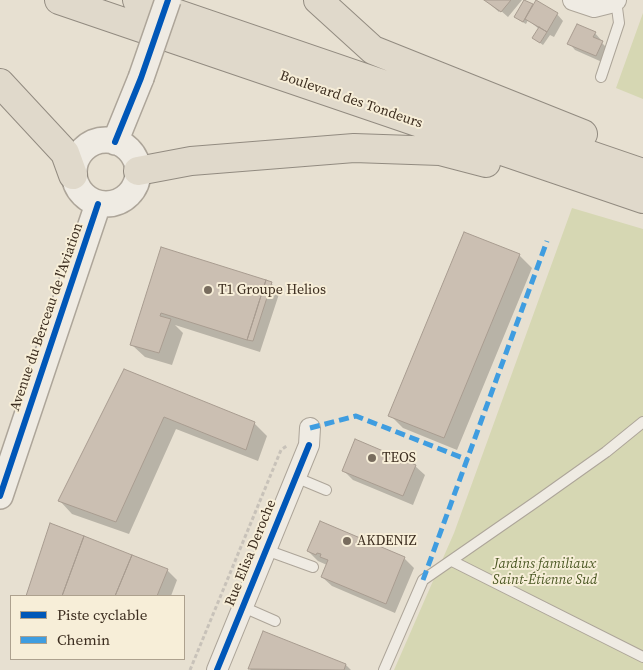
<!DOCTYPE html>
<meta charset="utf-8">
<style>
body{margin:0}
#map{position:relative;width:643px;height:670px;overflow:hidden;background:#e7e0d1;font-family:"Source Serif 4",serif}
canvas{display:block}
.legend{position:absolute;left:10px;top:595px;width:175px;height:65px;box-sizing:border-box;background:#f7eed8;border:1px solid #ada18e;margin:0;padding:6px 9px;list-style:none;font-size:15px;color:#3d2e20}
.legend li{display:flex;align-items:center;gap:10px;height:25px}
.legend b{width:25px;border:1px solid #ada18e}
</style>
<div id="map">
<canvas width="643" height="670"></canvas>
<ul class="legend">
<li><b style="height:6px;background:#0057b8"></b>Piste cyclable</li>
<li><b style="height:6px;background:#3f9de0"></b>Chemin</li>
</ul>
</div>
<script>
const c = document.querySelector('canvas').getContext('2d');
c.lineJoin = 'round';
function fillPath(path, color) { c.fillStyle = color; c.fill(path, 'evenodd'); }
const poly = rows => new Path2D(rows.map(r => 'M' + r).join(''));
function trace(path, color, width, dash) { c.strokeStyle = color; c.lineWidth = width; c.lineCap = dash ? 'butt' : 'round'; c.setLineDash(dash || []); c.stroke(path); }
function label(font, color, halo, rows, align = 'center') {
  c.font = font + ' "Source Serif 4",serif'; c.lineWidth = 4; c.setLineDash([]); c.textBaseline = 'middle'; c.strokeStyle = halo; c.fillStyle = color; for (const [text, x, y, turn = 0] of rows) {
    c.save(); c.translate(x, y); c.rotate((+turn || 0) * Math.PI / 180); c.textAlign = isNaN(turn) ? turn : align; if (halo) c.strokeText(text, 0, 0); c.fillText(text, 0, 0); c.restore();
  }
}
const green = poly([
 [643,13,643,99,616,88],
 [572,208,643,229,643,670,394,670,454,533]
]);
const shadow = poly([
 [485,0,522,0,508,17,500,10,499,12],
 [525,1,534,6,557,14,563,21,554,37,550,35,543,45,533,38,539,29,528,20,526,24,519,20],
 [595,33,601,40,601,42,608,49,602,62,575,50,569,43],
 [162,249,271,283,278,290,277,292,279,294,260,352,175,325,183,333,172,365,145,357,132,345],
 [519,255,532,268,457,450,403,428,390,415],
 [124,370,254,423,267,436,258,461,176,429,129,534,72,514,60,501],
 [415,466,425,475,413,505,353,480,343,470],
 [51,525,167,570,177,580,171,596,27,596],
 [308,551,404,558,414,568,395,613,332,586,322,577,327,565,318,561],
 [346,665,351,670,251,670,249,668]
]);
const building = poly([
 [484,0,511,0,501,12,484,0],
 [524,0,533,4,523,22,514,17,524,0],
 [536,0,558,13,547,32,525,19,536,0],
 [577,24,596,32,593,37,603,41,596,56,567,44,577,24],
 [539,27,547,32,540,43,532,38,539,27],
 [464,232,520,254,444,438,388,416,464,232],
 [161,247,266,280,247,340,161,313,160,316,171,319,159,353,130,345,161,247],
 [266,280,272,282,253,341,247,340,266,280],
 [124,369,255,422,246,450,164,417,116,522,58,501,124,369],
 [355,439,416,465,403,496,342,471,355,439],
 [320,521,405,557,386,604,321,577,328,560,320,557,321,554,317,553,316,555,307,551,320,521],
 [50,523,84,536,62,596,26,596,50,523],
 [84,536,132,555,115,596,62,596,84,536],
 [132,555,168,569,157,596,115,596,132,555],
 [263,631,346,664,344,670,248,669,263,631]
]);
const path = poly([
 [190,670,281,450,288,445]
]);
const service = poly([
 [601,77,619,23,616,0],
 [295,477,326,490],
 [266,550,313,567],
 [452,561,643,657],
 [243,607,275,621],
 [384,670,423,580,537,501,606,452,643,422]
]);
const minor = poly([
 [573,0,594,7,610,3,616,0],
 [217,670,309,445,310,428]
]);
const tertiary = poly([
 '74 172a32 32 0 1 1 64 0a32 32 0 1 1-64 0Z',
 [115,142,141,78],
 [0,496,98,204]
]);
const trunk = poly([
 [59,0,643,199],
 [137,0,643,173],
 [318,0,373,50,583,134],
 [0,83,65,153,73,175],
 [138,171,191,161,354,148,440,151,486,163]
]);
const tertiaryBridge = poly([
 [141,78,168,0]
]);
const quiet = poly([
 [310,428,356,416,468,460],
 [423,580,547,241]
]);
const cycleway = poly([
 [115,142,141,78,168,0],
 [0,496,98,204],
 [217,670,309,445]
]);
const markers = [
 [208,290,5,"#786c5e"],
 [372,458,5,"#786c5e"],
 [347,541,5,"#786c5e"]
];
const streetNames = [
 ["Boulevard des Tondeurs",351,100,19],
 ["Avenue du Berceau de l'Aviation",47,317,-71],
 ["Rue Elisa Deroche",251,553,-68]
];
const poiNames = [
 ["T1 Groupe Helios",218,290],
 ["TEOS",382,458],
 ["AKDENIZ",357,541]
];
const parkNames = [
 ["Jardins familiaux",545,564],
 ["Saint-Étienne Sud",545,580]
];
fillPath(green, '#d6d7b3');
fillPath(shadow, '#0003');
fillPath(building, '#cbbfb2');
trace(building, '#a89c90', 1);
trace(service, '#ada599', 12);
trace(minor, '#ada599', 22);
trace(tertiary, '#ada599', 28);
trace(trunk, '#928b80', 30);
trace(path, '#c8c2b9', 3, [4, 2.5]);
trace(service, '#efebe3', 10);
trace(minor, '#efebe3', 20);
trace(tertiary, '#efebe3', 25);
trace(trunk, '#e0d9cb', 28);
trace(tertiaryBridge, '#ada599', 28, []);
trace(tertiaryBridge, '#efebe3', 25);
trace(quiet, '#3f9de0', 5, [10, 5]);
trace(cycleway, '#0057b8', 6);
for (const [x, y, r, color] of markers) { const dot = new Path2D(); dot.arc(x, y, r, 0, 2 * Math.PI); c.fillStyle = color; c.fill(dot); trace(dot, '#f7eed8', 2); }
label('14px', '#3d2e20', '#f7eed8', streetNames);
label('14px', '#3d2e20', '#f7eed8', poiNames, 'left');
label('italic 14px', '#4d5a26', '#f7eed8', parkNames);
</script>
